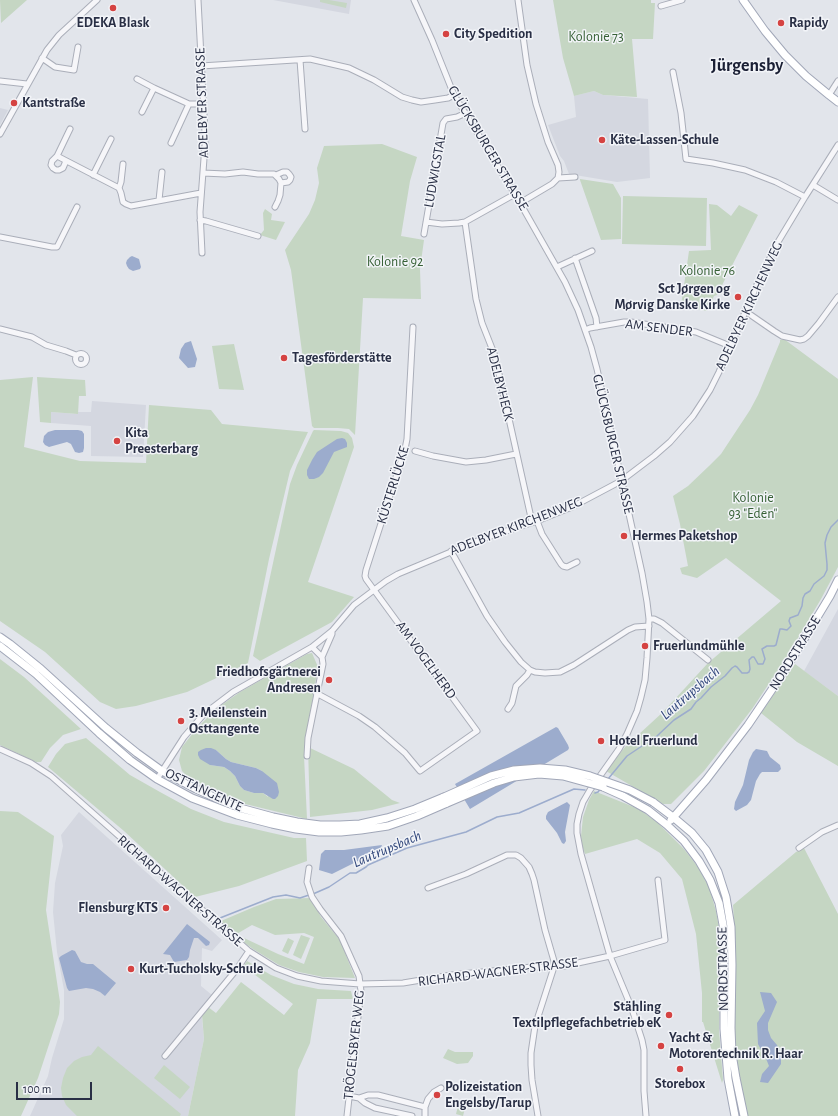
<!DOCTYPE html>
<meta charset="utf-8">
<style>
body{margin:0}
#map{position:relative;width:838px;height:1116px;overflow:hidden;background:#e2e5eb;font-family:"Alegreya Sans",sans-serif}
canvas{display:block}
.scale{position:absolute;left:16px;top:1082px;width:76px;height:18px;box-sizing:border-box;border:2px solid #292f45;border-top:0;padding-left:5px;font-size:12px;line-height:14px;white-space:nowrap;color:#292f45;-webkit-text-stroke:3px #f2f4f8;paint-order:stroke}
</style>
<div id="map">
<canvas width="838" height="1116"></canvas>
<div class="scale">100 m</div>
</div>
<script>
const c = document.querySelector('canvas').getContext('2d');
c.lineJoin = 'round';
function fillPath(path, color) { c.fillStyle = color; c.fill(path, 'evenodd'); }
const poly = rows => new Path2D(rows.map(r => 'M' + r).join(''));
function trace(path, color, width, dash) { c.strokeStyle = color; c.lineWidth = width; c.lineCap = dash ? 'butt' : 'round'; c.setLineDash(dash || []); c.stroke(path); }
function label(font, color, halo, rows, align = 'center') {
  c.font = font + ' "Alegreya Sans",sans-serif'; c.lineWidth = 3; c.setLineDash([]); c.textBaseline = 'middle'; c.strokeStyle = halo; c.fillStyle = color; for (const [text, x, y, turn = 0] of rows) {
    c.save(); c.translate(x, y); c.rotate((+turn || 0) * Math.PI / 180); c.textAlign = isNaN(turn) ? turn : align; if (halo) c.strokeText(text, 0, 0); c.fillText(text, 0, 0); c.restore();
  }
}
const built = poly([
 [273,0,351,0,349,14],
 [594,91,603,95,648,99,650,178,617,182,569,174,564,161,560,156,548,125,576,117,574,96],
 [0,108,8,110,0,125],
 [92,401,146,405,143,457,91,456,91,426,51,423,51,412,78,414,78,412,91,412],
 [838,609,838,696,804,671],
 [79,812,222,940,212,951,202,948,201,986,212,995,201,1009,204,1039,188,1116,30,1116,48,1076,52,1058,64,1019,64,990,57,952,53,912,55,883,63,846,61,835]
]);
const green = poly([
 [0,0,27,0,1,23],
 [320,0,329,0,347,3,346,8,320,2],
 [553,0,651,0,651,3,655,3,653,39,632,39,637,97,603,95,594,91,574,96,563,58],
 [382,144,417,157,410,181,401,236,424,240,420,269,421,299,363,298,355,435,349,429,338,428,314,428,312,426,291,270,285,250,309,214,315,200,319,183,317,168,324,146],
 [580,179,613,184,621,198,621,239,601,240,580,180],
 [623,196,707,198,706,246,622,244],
 [709,204,717,205,731,216,739,205,758,215,717,295,714,296,707,311,681,306,689,251,711,250],
 [265,209,272,214,271,220,285,222,276,240,260,235,264,230,263,213],
 [784,339,838,379,838,567,821,599,786,658,752,709,704,771,671,804,663,804,606,771,625,747,663,712,708,663,781,601,726,558,697,578,682,574,680,568,688,566,680,524,673,496,688,486,709,466,721,454,750,410,758,395,780,342,780,340],
 [234,344,244,390,219,389,212,346],
 [33,377,24,447,80,461,146,463,149,405,211,410,222,424,308,432,290,471,269,559,248,663,187,692,136,706,116,709,100,702,45,652,0,621,0,380],
 [37,377,85,380,86,396,79,396,78,414,51,412,51,423,40,422],
 [314,430,341,431,348,433,352,438,354,447,308,582,354,597,332,622,260,661,253,656,290,484,297,465,313,431],
 [312,653,318,667,305,745,304,756,307,819,241,803,189,778,182,771,179,760,182,747,197,728,216,709,240,692,307,654],
 [216,750,226,759,231,762,256,768,262,771,268,797,263,793,254,793,244,790,240,786,235,776,230,771,224,767,210,765],
 [0,659,24,677,81,729,63,735,50,748,41,762,36,762,0,745],
 [795,664,838,696,838,766,797,742,761,713],
 [86,738,130,775,160,792,191,809,224,822,294,838,306,838,307,861,239,886,195,897,124,831,48,767,56,754,65,744],
 [308,747,354,769,392,800,400,803,372,810,310,817],
 [594,791,639,809,658,823,684,849,698,867,709,887,716,911,721,938,719,1030,723,1080,722,1083,703,1022,702,1022,702,993,696,934,682,879,660,853,637,839,585,854,582,845,581,836,583,817,589,800],
 [0,811,18,812,54,836,46,910,60,1002,59,1014,38,1078,21,1116,0,1116],
 [804,848,838,914,838,1116,748,1116,743,1098,736,1060,734,1020,736,953,733,905,796,852],
 [311,898,321,917,340,940,355,978,323,977,299,972,279,965,253,949,241,940,244,938,278,954,304,964,314,937,304,933,275,935,252,925,235,935,221,921,254,907,276,899],
 [301,935,310,938,301,959,293,955],
 [288,938,294,941,288,954,282,951],
 [247,961,271,975,294,984,318,989,351,991,353,999,317,999,310,1043,298,1070,295,1116,188,1116,204,1039,202,1015,208,1007,216,1013,241,982,284,1015,293,1004,250,971,242,968],
 [98,1046,181,1114,180,1116,77,1116,66,1105,62,1096,61,1088,63,1078,67,1068,74,1061,82,1057,91,1055],
 [448,1049,455,1052,473,1052,473,1056,468,1063,457,1064,443,1058],
 [164,1065,190,1087,180,1099,154,1078],
 [459,1102,466,1104,463,1116,456,1114]
]);
const water = poly([
 [132,256,139,259,141,267,140,269,133,271,129,269,127,266,126,263,127,260,130,257],
 [191,341,197,359,195,367,188,368,179,358,181,349,185,343],
 [55,430,78,430,82,431,84,434,84,448,83,452,79,453,75,452,71,444,67,442,49,447,45,445,43,442,44,436,48,432],
 [342,438,345,439,347,443,347,447,334,452,323,473,319,477,314,479,309,479,307,475,307,470,312,460,317,452,337,439],
 [556,727,558,728,568,745,569,748,568,750,470,809,455,784],
 [206,748,211,748,216,750,226,759,231,762,256,768,262,771,277,783,279,792,278,796,275,799,273,799,263,793,254,793,244,790,240,786,235,776,230,771,224,767,210,765,200,759,198,755,198,752,201,750],
 [756,749,767,751,770,757,780,765,781,769,778,772,762,772,760,774,756,781,751,800,747,805,736,811,734,809,735,802,743,785,749,760,753,752],
 [567,802,570,805,565,832,566,841,564,844,562,843,557,833,546,819,546,816,548,812],
 [382,845,380,850,332,874,319,870,321,854,325,850,344,850],
 [187,924,210,942,209,945,206,946,198,938,194,938,190,950,189,957,187,960,174,962,170,955,163,954],
 [72,950,75,951,81,962,87,964,93,964,116,983,105,996,100,992,93,989,86,988,69,991,67,988,59,958,61,956],
 [760,992,771,993,777,1002,768,1023,768,1030,771,1038,777,1045,781,1055,781,1064,768,1083,760,1082,762,1074,769,1066,767,1061,758,1044,757,1023,765,1011]
]);
const stream = poly([
 [608,779,627,756,657,736,674,720,691,709,696,702,701,698,711,687,725,676,732,668,735,666,737,667,742,673,747,673,749,672,750,669,749,660,752,657,754,657,758,664,763,664,765,659,762,649,767,646,774,646,776,645,780,629,782,629,787,630,791,626,789,621,790,618,798,615,802,606,803,598,805,594,810,591,814,584,824,576,827,570,827,564,825,543,827,535,831,527,838,520],
 [595,793,598,792,601,788],
 [313,894,329,887,350,873,356,873,366,867,368,865,407,848,466,832,497,817,519,813,574,789,585,790],
 [220,918,273,897,286,895,300,898,309,895]
]);
const minor = poly([
 [198,0,205,133,205,145,200,212,202,253],
 [414,0,432,40,454,95,515,194,565,282,578,310,591,347,597,369,642,573,647,602,649,619,647,658,645,680,641,697,637,711,627,734,619,749,590,790,583,802,579,814,577,824,577,833,581,854,610,956,632,1009,642,1040,644,1050,644,1091,646,1116],
 [518,0,527,65,536,104,548,142,558,165,559,172,558,178,552,184,520,203],
 [661,6,682,0],
 [42,58,55,67,74,70,78,47],
 [300,60,305,129],
 [201,66,310,59,349,68,374,80,402,97,412,100,421,102,435,100,448,98,454,95],
 [673,72,681,113,686,159,713,163,745,170,776,182,805,197],
 [137,79,154,88,142,112],
 [0,81,27,84],
 [154,88,189,104,203,104],
 [829,95,838,81],
 [0,134,47,50,59,35,97,0],
 [171,143,189,104],
 [57,156,119,188,121,193,123,202,126,204,131,206,201,193],
 [66,161,63,168,59,170,56,170,53,168,51,165,52,161,57,156,70,129],
 [203,173,225,174,243,172,258,174,274,174,279,179,281,183,280,195,278,201,275,207],
 [93,175,111,139],
 [276,175,283,172,287,172,289,174,291,177,290,180,288,182,281,183],
 [558,178,575,177],
 [813,185,838,200],
 [119,188,121,182,123,164],
 [159,200,162,172],
 [200,220,206,221,258,236],
 [426,222,442,224,459,223,465,222,515,194],
 [465,222,476,299,482,323,495,356,532,522],
 [424,234,443,123,446,119,457,117,466,113],
 [0,237,52,247,57,247,77,207],
 [575,258,596,318,597,327],
 [557,267,592,251],
 [745,311,774,331,782,336,800,340,804,339,808,336,819,323,838,297],
 [0,329,32,337,46,345,66,351,76,355],
 [585,330,590,328,624,322,631,322,696,332,730,346],
 '75.5 359a5.5 5.5 0 1 1 11 0a5.5 5.5 0 1 1-11 0Z',
 [415,451,433,456,466,462,486,460,516,454],
 [537,521,542,534,561,564,563,566,567,567,577,562],
 [451,551,487,616,505,642,521,662,530,670,535,672,545,673,560,672,574,665,628,630,635,627,649,626],
 [649,619,654,619,662,623,708,660],
 [312,647,322,657],
 [316,693,359,716,375,727,405,753,420,771,477,731,366,579,365,576,366,570,405,449,407,439,413,327],
 [508,709,512,703,516,686,527,675,530,670],
 [0,749,31,763,51,776,249,951,276,968,297,976,321,981,360,984,403,983,451,975,532,967,554,967,564,966,610,956,665,940,658,880],
 [307,756,308,738,323,664,322,657,332,634,332,631],
 [157,779,184,737,204,714,233,692,312,647,332,631,354,605,386,581,398,574,482,539,537,521,572,507,621,481,654,456,670,442,693,416,710,390,719,372,759,280,778,242,805,197,838,145],
 [799,848,822,832,838,825],
 [309,868,307,882,312,897,320,909,341,936,359,976,361,991,359,1008,347,1116],
 [428,888,466,874,507,855,516,855,521,858,529,867,532,874,534,880,545,930,554,961,554,967,535,1026,531,1053,531,1065,532,1080,538,1116],
 [165,1056,237,969,249,951],
 [349,1096,359,1098,365,1103,375,1108,412,1116],
 [359,1098,368,1095,378,1095,425,1107],
 [425,1116,425,1107,428,1099,434,1092,441,1088]
]);
const major = poly([
 [743,0,765,31,785,55,806,76,829,95,838,102],
 [0,637,10,644,41,669,106,728,137,753,162,771,196,789,225,802,240,808,273,817,297,822,320,825,340,825,360,824,387,818,415,809,444,797],
 [0,646,36,674,99,733,130,760,157,779,192,798,237,815,272,824,296,829,319,832,341,832,361,830,388,826,417,816,447,803],
 [603,787,623,796,648,810,667,825,684,841,699,861,710,880,719,903,724,930,724,1029,728,1079,735,1116],
 [653,802,673,817,692,833,706,850,718,872,726,897,731,927,732,965,731,1028,732,1054,736,1078,744,1116],
 [671,820,706,780,748,725,771,691,795,654,830,596,838,580]
]);
const majorBridge = poly([
 [444,797,491,776,514,770,540,768,565,770,590,776,630,790,653,802],
 [447,803,494,783,514,777,539,774,563,776,603,787]
]);
const markers = [
 [113,8,4,"#d54342"],
 [781,23,4,"#d54342"],
 [446,34,4,"#d54342"],
 [14,103,4,"#d54342"],
 [602,140,4,"#d54342"],
 [738,297,4,"#d54342"],
 [284,358,4,"#d54342"],
 [117,441,4,"#d54342"],
 [624,536,4,"#d54342"],
 [645,646,4,"#d54342"],
 [329,680,4,"#d54342"],
 [181,721,4,"#d54342"],
 [601,741,4,"#d54342"],
 [166,908,4,"#d54342"],
 [131,969,4,"#d54342"],
 [669,1015,4,"#d54342"],
 [661,1046,4,"#d54342"],
 [680,1069,4,"#d54342"],
 [437,1095,4,"#d54342"]
];
const poiNames = [
 ["EDEKA Blask",113,23,"center"],
 ["Rapidy",789,23],
 ["City Spedition",454,34],
 ["Kantstraße",22,103],
 ["Käte-Lassen-Schule",610,140],
 ["Sct Jørgen og",730,289,"right"],
 ["Mørvig Danske Kirke",730,305,"right"],
 ["Tagesförderstätte",292,358],
 ["Kita",125,433],
 ["Preesterbarg",125,449],
 ["Hermes Paketshop",632,536],
 ["Fruerlundmühle",653,646],
 ["Friedhofsgärtnerei",321,672,"right"],
 ["Andresen",321,688,"right"],
 ["3. Meilenstein",189,713],
 ["Osttangente",189,729],
 ["Hotel Fruerlund",609,741],
 ["Flensburg KTS",158,908,"right"],
 ["Kurt-Tucholsky-Schule",139,969],
 ["Stähling",661,1007,"right"],
 ["Textilpflegefachbetrieb eK",661,1023,"right"],
 ["Yacht &",669,1038],
 ["Motorentechnik R. Haar",669,1054],
 ["Storebox",680,1084,"center"],
 ["Polizeistation",445,1087],
 ["Engelsby/Tarup",445,1103]
];
const parkNames = [
 ["Kolonie 73",596,37],
 ["Kolonie 92",395,262],
 ["Kolonie 76",707,271],
 ["Kolonie",753,498],
 ["93 \"Eden\"",753,514]
];
const streetNames = [
 ["ADELBYER STRASSE",202,103,-92],
 ["GLÜCKSBURGER STRASSE",488,148,59],
 ["LUDWIGSTAL",435,171,-80],
 ["ADELBYER KIRCHENWEG",749,306,-65],
 ["AM SENDER",659,328,7],
 ["ADELBYHECK",500,384,76],
 ["GLÜCKSBURGER STRASSE",613,444,77],
 ["KÜSTERLÜCKE",393,485,-73],
 ["ADELBYER KIRCHENWEG",516,526,-21],
 ["NORDSTRASSE",795,653,-58],
 ["AM VOGELHERD",426,660,54],
 ["OSTTANGENTE",204,790,25],
 ["RICHARD-WAGNER-STRASSE",180,891,41],
 ["NORDSTRASSE",723,969,-91],
 ["RICHARD-WAGNER-STRASSE",498,972,-7],
 ["TRÖGELSBYER WEG",354,1045,-84]
];
const waterNames = [
 ["Lautrupsbach",690,693,-41],
 ["Lautrupsbach",387,849,-23]
];
const districtNames = [
 ["Jürgensby",747,66]
];
fillPath(built, '#d4d7e0');
fillPath(green, '#c5d6c3');
fillPath(water, '#9caccd');
trace(stream, '#9caccd', 1.5);
trace(minor, '#aaaeb9', 7);
trace(major, '#a1a7b8', 9);
trace(minor, '#f6f6f9', 5);
trace(major, '#fff', 7);
trace(majorBridge, '#a1a7b8', 9, []);
trace(majorBridge, '#fff', 7);
for (const [x, y, r, color] of markers) { const dot = new Path2D(); dot.arc(x, y, r, 0, 2 * Math.PI); c.fillStyle = color; c.fill(dot); trace(dot, '#f2f4f8', 1.5); }
label('bold 14px', '#292f45', '#f2f4f8', poiNames, 'left');
label('14px', '#376136', '#f2f4f8', parkNames);
label('14px', '#292f45', '#f2f4f8', streetNames);
label('italic 15px', '#31477b', '#f2f4f8', waterNames);
label('bold 18px', '#1b2035', '#f2f4f8', districtNames);
</script>
